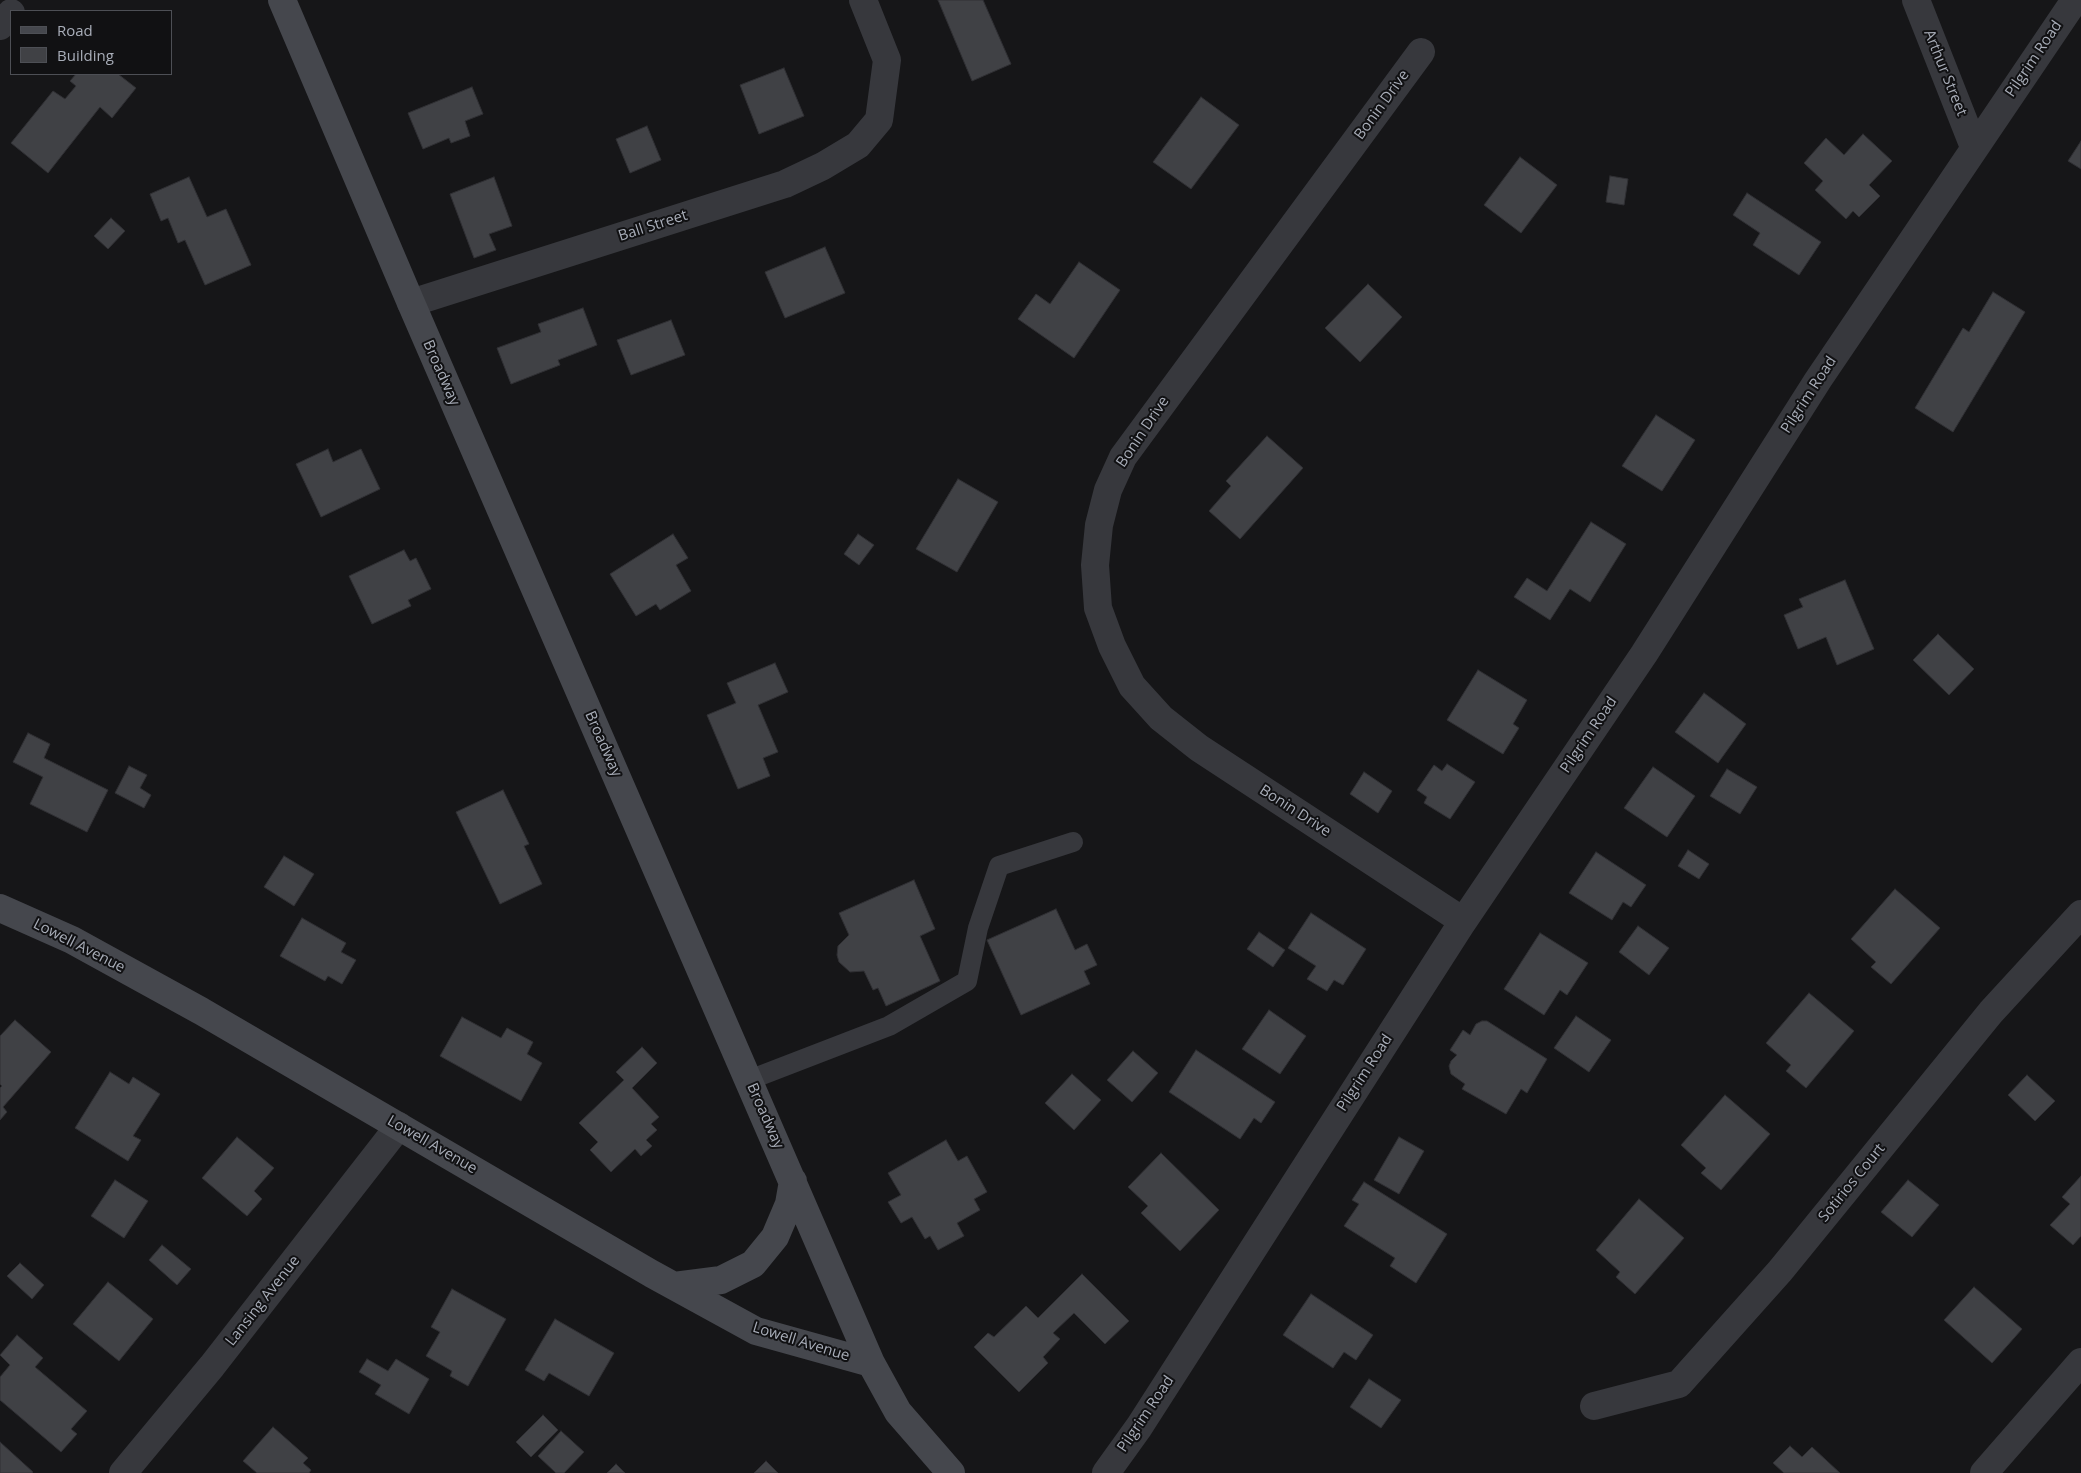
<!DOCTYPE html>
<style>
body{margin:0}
#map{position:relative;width:2081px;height:1473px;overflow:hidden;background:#161618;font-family:"Open Sans",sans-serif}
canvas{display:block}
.legend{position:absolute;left:10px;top:10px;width:162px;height:65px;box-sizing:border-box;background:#111113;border:1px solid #4d4f55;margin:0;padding:6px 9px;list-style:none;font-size:15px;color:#a8adb8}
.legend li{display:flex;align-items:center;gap:10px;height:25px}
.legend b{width:25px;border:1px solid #4d4f55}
</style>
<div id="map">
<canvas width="2081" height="1473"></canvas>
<ul class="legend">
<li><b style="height:6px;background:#45474d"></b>Road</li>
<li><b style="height:14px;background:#404145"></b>Building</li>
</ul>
</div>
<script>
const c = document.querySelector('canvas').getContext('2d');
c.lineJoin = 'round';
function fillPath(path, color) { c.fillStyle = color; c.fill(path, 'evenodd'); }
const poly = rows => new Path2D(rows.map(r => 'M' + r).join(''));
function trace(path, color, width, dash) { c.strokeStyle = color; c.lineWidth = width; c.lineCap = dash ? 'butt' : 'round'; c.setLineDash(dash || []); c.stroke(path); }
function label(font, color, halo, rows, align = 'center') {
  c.font = font + ' "Open Sans",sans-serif'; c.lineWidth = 4; c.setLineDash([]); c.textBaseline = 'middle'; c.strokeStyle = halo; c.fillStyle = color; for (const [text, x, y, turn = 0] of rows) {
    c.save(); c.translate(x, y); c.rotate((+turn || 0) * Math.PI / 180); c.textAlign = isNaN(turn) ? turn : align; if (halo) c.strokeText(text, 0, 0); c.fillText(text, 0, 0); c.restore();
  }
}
const building = poly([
 [938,0,983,0,1011,64,972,81,938,0],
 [784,68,804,116,759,134,740,85,784,68],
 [76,74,118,74,136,88,112,118,100,107,48,173,11,143,53,91,65,99,76,86,70,81,76,74],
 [472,87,483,114,465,121,470,136,451,143,449,138,423,149,408,113,472,87],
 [1201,97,1239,125,1191,189,1153,162,1201,97],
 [647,126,661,160,630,173,616,139,647,126],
 [1863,134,1892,161,1869,185,1880,196,1859,217,1853,211,1846,219,1815,190,1823,181,1804,163,1826,138,1844,155,1863,134],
 [2081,141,2081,169,2068,161,2081,141],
 [1520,157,1557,185,1521,233,1484,205,1520,157],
 [1610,176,1628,179,1624,205,1606,202,1610,176],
 [189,177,207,217,226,209,251,265,205,285,185,240,178,243,168,218,161,221,150,194,189,177],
 [494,177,512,226,489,234,496,250,474,258,450,194,494,177],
 [1747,193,1821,242,1799,275,1753,245,1760,233,1733,215,1747,193],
 [111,218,125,231,108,249,94,236,111,218],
 [825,247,845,293,785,318,765,272,825,247],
 [1079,262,1120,290,1074,358,1018,319,1036,294,1050,304,1079,262],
 [1368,284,1402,317,1360,362,1325,328,1368,284],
 [1993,292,2025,312,1953,432,1915,408,1963,328,1969,332,1993,292],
 [583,308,597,345,558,360,560,365,511,384,497,348,541,332,538,324,583,308],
 [671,320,685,355,631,375,617,340,671,320],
 [1656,415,1695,440,1662,491,1622,466,1656,415],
 [1267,436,1303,468,1240,539,1209,511,1231,486,1226,481,1267,436],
 [328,449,333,462,361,449,380,489,321,517,296,464,328,449],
 [958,479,998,502,957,572,916,549,958,479],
 [1591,522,1626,544,1590,602,1570,589,1550,620,1514,597,1527,578,1547,591,1591,522],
 [673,534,688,558,676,565,691,591,660,610,656,604,636,616,610,574,673,534],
 [858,534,874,545,859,565,844,554,858,534],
 [404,550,410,561,416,558,431,589,408,600,411,606,372,624,349,576,404,550],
 [1845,580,1874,649,1837,665,1826,637,1798,649,1784,615,1803,607,1799,599,1845,580],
 [1938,634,1974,669,1949,695,1913,660,1938,634],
 [775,663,788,692,758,705,778,752,763,758,770,776,738,789,707,715,736,703,727,683,775,663],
 [1478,670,1527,700,1513,724,1519,728,1503,754,1447,720,1478,670],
 [1704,693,1746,724,1718,763,1675,732,1704,693],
 [28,733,50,744,44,758,108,790,87,832,30,804,43,777,13,762,28,733],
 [1447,764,1475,782,1450,819,1424,803,1427,797,1417,790,1434,765,1442,771,1447,764],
 [129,766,147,775,140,788,151,795,144,808,115,793,129,766],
 [1653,767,1695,796,1667,837,1624,808,1653,767],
 [1727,769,1757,787,1740,814,1710,796,1727,769],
 [1364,772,1392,791,1378,813,1350,794,1364,772],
 [503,790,529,844,524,846,542,884,500,904,456,812,503,790],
 [1688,850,1709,864,1699,879,1678,866,1688,850],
 [1596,852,1646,885,1631,907,1623,902,1612,920,1569,893,1596,852],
 [284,856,314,874,294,906,264,887,284,856],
 [914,880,935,929,920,936,940,981,886,1006,878,988,873,990,864,971,850,972,839,962,837,955,838,946,849,935,839,913,914,880],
 [1895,889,1940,928,1891,984,1871,967,1876,962,1851,939,1895,889],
 [1056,909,1075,950,1087,944,1097,965,1084,971,1090,984,1021,1015,987,940,1056,909],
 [1311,913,1366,949,1343,985,1334,980,1327,991,1307,979,1316,966,1288,948,1311,913],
 [302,918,346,943,341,952,356,960,342,984,328,976,325,981,280,956,302,918],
 [1638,926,1669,948,1649,975,1619,952,1638,926],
 [1259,932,1285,950,1273,967,1247,949,1259,932],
 [1540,933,1588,963,1567,995,1560,990,1544,1015,1504,989,1540,933],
 [1809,993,1854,1031,1806,1088,1786,1071,1791,1065,1766,1043,1809,993],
 [1269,1010,1306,1036,1280,1074,1242,1049,1269,1010],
 [1576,1016,1611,1040,1589,1072,1554,1048,1576,1016],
 [462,1017,501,1038,507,1028,533,1042,527,1054,542,1063,521,1101,440,1056,462,1017],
 [15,1020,51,1052,3,1107,7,1112,0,1120,0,1088,2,1086,0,1084,0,1036,15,1020],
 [1482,1021,1487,1021,1547,1059,1527,1093,1521,1089,1506,1114,1462,1089,1465,1084,1451,1074,1449,1066,1451,1061,1457,1055,1450,1050,1463,1030,1470,1035,1476,1024,1482,1021],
 [642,1047,657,1063,632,1088,659,1117,651,1124,657,1130,646,1140,652,1146,641,1156,635,1149,611,1172,590,1150,598,1142,579,1123,624,1080,616,1072,642,1047],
 [1196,1050,1275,1102,1261,1123,1254,1118,1240,1139,1169,1092,1196,1050],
 [1133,1051,1158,1073,1132,1102,1107,1080,1133,1051],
 [110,1072,129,1084,133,1077,160,1094,133,1136,141,1140,128,1161,75,1128,110,1072],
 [1072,1074,1101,1100,1074,1130,1045,1103,1072,1074],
 [2027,1075,2055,1101,2035,1121,2008,1095,2027,1075],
 [1725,1095,1770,1134,1721,1190,1701,1173,1706,1168,1681,1145,1725,1095],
 [237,1137,274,1168,254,1191,262,1199,247,1216,202,1178,237,1137],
 [1399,1137,1424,1151,1399,1194,1374,1180,1399,1137],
 [946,1140,958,1161,967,1156,987,1192,974,1199,980,1210,957,1223,964,1236,938,1250,930,1236,925,1239,912,1217,901,1223,888,1202,901,1195,888,1173,946,1140],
 [1161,1153,1219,1210,1180,1251,1141,1213,1148,1206,1128,1187,1161,1153],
 [2081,1176,2081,1236,2073,1245,2050,1225,2070,1204,2062,1197,2081,1176],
 [115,1180,148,1201,124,1238,91,1216,115,1180],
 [1908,1180,1939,1205,1912,1237,1881,1212,1908,1180],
 [1364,1182,1447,1234,1416,1283,1390,1266,1395,1258,1344,1226,1359,1204,1352,1200,1364,1182],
 [1639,1199,1684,1238,1635,1294,1616,1277,1620,1272,1596,1250,1639,1199],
 [162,1245,191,1269,177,1285,149,1260,162,1245],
 [20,1263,44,1285,32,1299,7,1276,20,1263],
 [1082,1274,1129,1321,1105,1344,1074,1313,1053,1333,1060,1339,1043,1357,1048,1363,1019,1392,974,1347,988,1333,994,1337,1026,1306,1038,1318,1082,1274],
 [108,1282,153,1319,119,1361,73,1324,108,1282],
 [1974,1287,2022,1329,1992,1363,1944,1320,1974,1287],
 [452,1289,506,1319,468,1386,450,1376,452,1371,426,1356,440,1332,431,1327,452,1289],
 [1311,1294,1373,1335,1356,1360,1344,1352,1333,1368,1283,1335,1311,1294],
 [555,1319,614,1353,589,1396,549,1373,544,1381,525,1370,555,1319],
 [17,1335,43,1358,35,1367,87,1411,71,1429,77,1434,61,1452,0,1400,0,1377,10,1365,0,1355,17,1335],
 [367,1359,388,1371,396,1359,429,1379,409,1414,375,1394,381,1385,359,1372,367,1359],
 [1369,1379,1401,1400,1381,1428,1350,1407,1369,1379],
 [543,1415,558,1430,531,1457,516,1442,543,1415],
 [273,1427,308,1458,303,1463,311,1470,309,1473,257,1473,243,1461,273,1427],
 [561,1431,584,1452,564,1473,556,1473,538,1456,561,1431],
 [0,1442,33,1472,32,1473,0,1473,0,1442],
 [1790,1446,1802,1457,1812,1447,1840,1473,1784,1473,1773,1463,1790,1446],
 [766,1461,778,1473,754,1473,766,1461],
 [616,1464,625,1473,607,1473,616,1464]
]);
const service = poly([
 [749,1080,889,1026,967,981,978,928,999,866,1073,842]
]);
const minor = poly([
 [1916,0,1974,147],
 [0,26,11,13],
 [1421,52,1123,457,1108,490,1099,525,1095,565,1098,608,1112,646,1132,686,1161,718,1199,748,1463,921],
 [411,303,785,184,823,166,858,145,879,120,887,60,863,0],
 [1594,1406,1679,1384,1780,1271,1991,1012,2081,914],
 [123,1473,212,1366,399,1126],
 [1106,1473,1139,1427,1460,926,1644,654,1818,380,2075,0],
 [1984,1473,2081,1362]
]);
const secondary = poly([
 [282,0,411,303,871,1363,898,1412,951,1473],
 [0,908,72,940,201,1011,652,1274,756,1331,871,1363],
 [674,1286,721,1280,753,1264,775,1237,789,1204,793,1181]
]);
const streetNames = [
 ["Pilgrim Road",2034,59,-56],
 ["Arthur Street",1945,73,68],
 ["Bonin Drive",1382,105,-54],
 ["Ball Street",653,226,-18],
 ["Broadway",441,373,66],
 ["Pilgrim Road",1809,395,-57],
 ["Bonin Drive",1143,432,-56],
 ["Pilgrim Road",1589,735,-56],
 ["Broadway",603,744,66],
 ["Bonin Drive",1295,811,33],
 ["Lowell Avenue",79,946,27],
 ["Pilgrim Road",1365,1073,-57],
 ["Broadway",765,1116,66],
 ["Lowell Avenue",432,1145,30],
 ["Sotirios Court",1852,1183,-51],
 ["Lansing Avenue",263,1301,-52],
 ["Lowell Avenue",801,1342,17],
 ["Pilgrim Road",1146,1414,-56]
];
fillPath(building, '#404145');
trace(building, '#303034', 1);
trace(service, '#37383d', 20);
trace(minor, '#37383d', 28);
trace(secondary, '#45474d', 28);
label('15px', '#a8adb8', '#111113', streetNames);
</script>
